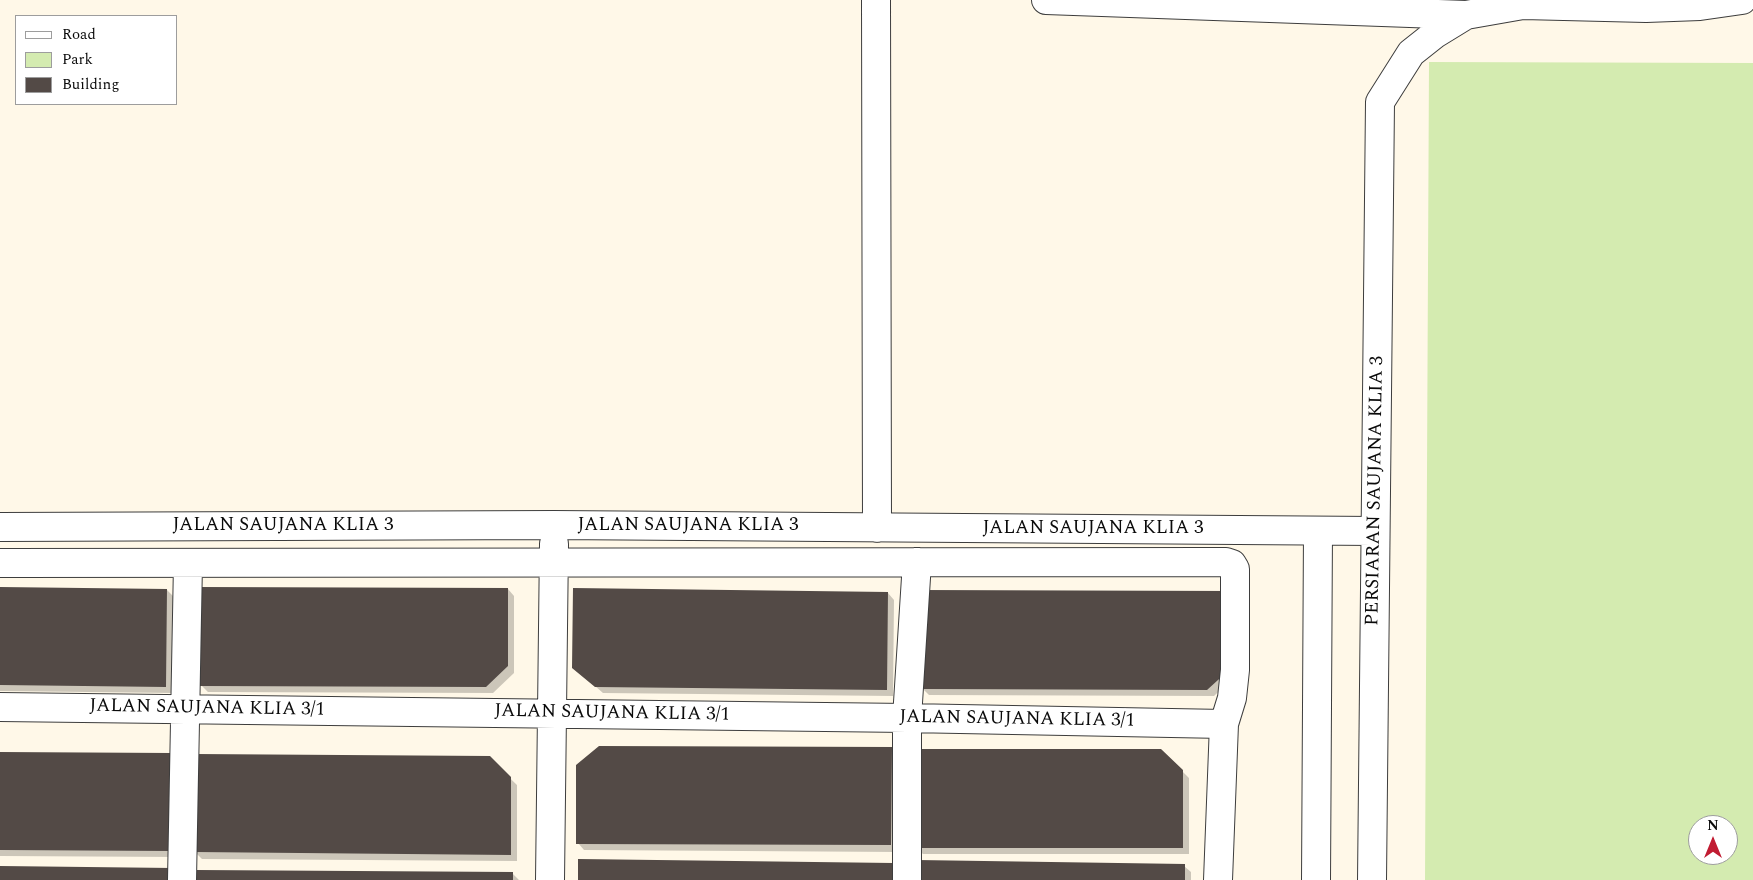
<!DOCTYPE html>
<style>
body{margin:0}
#map{position:relative;width:1753px;height:880px;overflow:hidden;background:#fff8e8;font-family:Spectral,serif}
canvas{display:block}
.legend{position:absolute;left:15px;top:15px;width:162px;height:90px;box-sizing:border-box;background:#fff;border:1px solid #9d9d9d;margin:0;padding:6px 9px;list-style:none;font-size:15px;color:#0a0a0a}
.legend li{display:flex;align-items:center;gap:10px;height:25px}
.legend b{width:25px;border:1px solid #9d9d9d}
.north{position:absolute;left:1688px;top:815px;width:50px;height:50px;box-sizing:border-box;background:#fff;border:1px solid #9d9d9d;border-radius:50%;rotate:0deg;font-size:14px;font-weight:700;line-height:20px;text-align:center;color:#0a0a0a}
.north::after{content:'';display:block;margin:auto;width:18px;height:22px;background:#c11c32;clip-path:polygon(50% 0,100% 100%,50% 72%,0 100%)}
</style>
<div id="map">
<canvas width="1753" height="880"></canvas>
<ul class="legend">
<li><b style="height:6px;background:#fff"></b>Road</li>
<li><b style="height:14px;background:#d4ebb0"></b>Park</li>
<li><b style="height:14px;background:#534a46"></b>Building</li>
</ul>
<div class="north">N</div>
</div>
<script>
const c = document.querySelector('canvas').getContext('2d');
c.lineJoin = 'round';
function fillPath(path, color) { c.fillStyle = color; c.fill(path, 'evenodd'); }
const poly = rows => new Path2D(rows.map(r => 'M' + r).join(''));
function trace(path, color, width, dash) { c.strokeStyle = color; c.lineWidth = width; c.lineCap = dash ? 'butt' : 'round'; c.setLineDash(dash || []); c.stroke(path); }
function label(font, color, halo, rows, align = 'center') {
  c.font = font + ' Spectral,serif'; c.lineWidth = 5; c.setLineDash([]); c.textBaseline = 'middle'; c.strokeStyle = halo; c.fillStyle = color; for (const [text, x, y, turn = 0] of rows) {
    c.save(); c.translate(x, y); c.rotate((+turn || 0) * Math.PI / 180); c.textAlign = isNaN(turn) ? turn : align; if (halo) c.strokeText(text, 0, 0); c.fillText(text, 0, 0); c.restore();
  }
}
const green = poly([
 [1429,62,1753,63,1753,880,1425,880],
 [1698,825,1728,825,1728,855,1698,855]
]);
const shadow = poly([
 [0,588,167,590,174,597,173,693,0,691],
 [508,589,514,596,514,673,493,693,208,692,201,685],
 [888,593,894,600,893,696,603,693,579,672],
 [1235,676,1214,696,929,695,922,688],
 [891,748,898,755,898,852,584,850,578,843],
 [0,753,170,754,177,857,0,856],
 [489,758,517,785,517,861,202,859,195,852],
 [1182,771,1189,778,1189,854,923,854,916,848],
 [1184,866,1191,872,1191,880,918,880],
 [512,873,519,880,199,880]
]);
const building = poly([
 [0,587,167,589,166,687,0,685],
 [200,587,508,588,508,666,486,687,200,686],
 [573,588,888,592,887,690,595,687,572,668],
 [921,590,1229,591,1229,670,1207,690,921,689],
 [599,746,892,747,891,845,576,844,576,765],
 [915,749,1161,749,1183,770,1183,848,915,848],
 [0,752,171,753,171,851,0,850],
 [195,754,490,756,511,777,511,855,194,852],
 [578,859,893,863,893,880,578,880],
 [917,860,1185,864,1185,880,916,880],
 [0,866,173,868,172,880,0,880],
 [197,870,513,872,513,880,197,880]
]);
const minor = poly([
 [876,0,877,528],
 [1046,0,1466,15],
 [0,527,554,525,1375,531],
 [0,563,1226,562,1232,564,1235,569,1235,670,1232,698,1224,724,1218,880],
 [0,707,907,718,1224,724],
 [182,880,188,563],
 [550,880,554,544],
 [907,880,907,718,917,562],
 [1316,880,1318,531],
 [1372,880,1380,102,1411,53,1435,34,1466,15,1523,5,1646,8,1700,6,1742,0]
]);
const streetNames = [
 ["PERSIARAN SAUJANA KLIA 3",1376,491,-89],
 ["JALAN SAUJANA KLIA 3",283,526],
 ["JALAN SAUJANA KLIA 3",688,526],
 ["JALAN SAUJANA KLIA 3",1093,529],
 ["JALAN SAUJANA KLIA 3/1",207,709,1],
 ["JALAN SAUJANA KLIA 3/1",612,714,1],
 ["JALAN SAUJANA KLIA 3/1",1017,720,1]
];
fillPath(green, '#d4ebb0');
fillPath(shadow, '#0003');
fillPath(building, '#534a46');
trace(minor, '#3d3d3d', 30);
trace(minor, '#fff', 28);
label('19px', '#0a0a0a', '#fff', streetNames);
</script>
